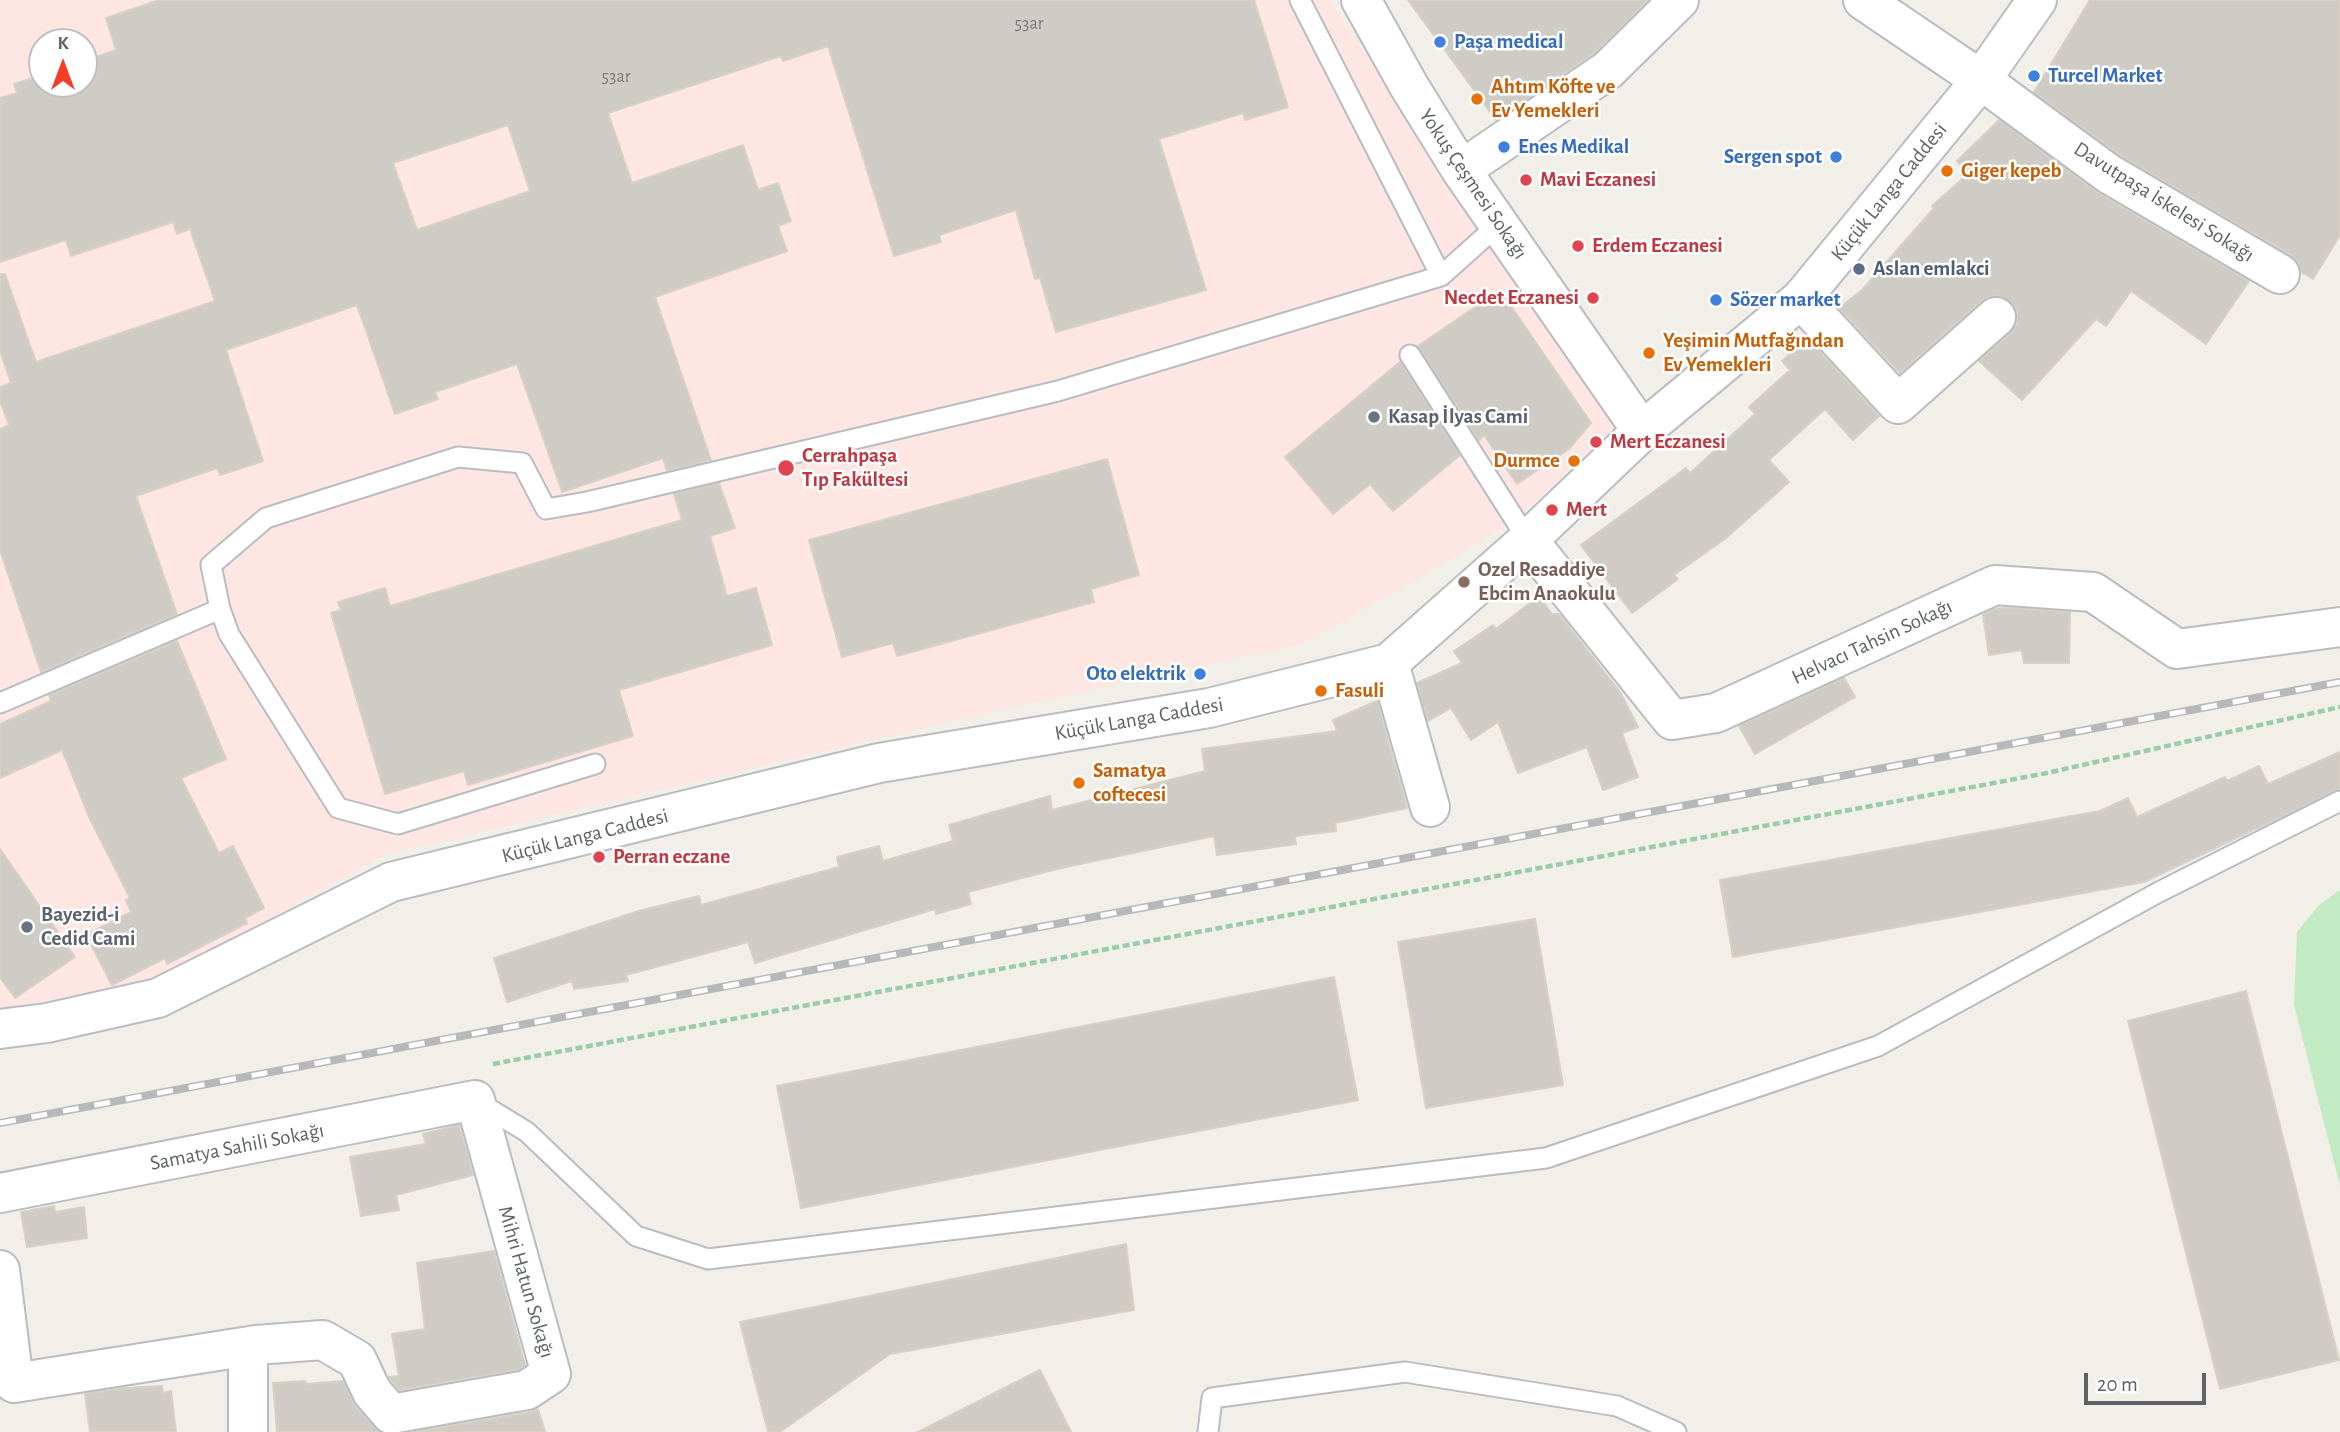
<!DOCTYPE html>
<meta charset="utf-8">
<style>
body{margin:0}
#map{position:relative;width:2340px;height:1432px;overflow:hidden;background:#f1efe7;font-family:"Alegreya Sans",sans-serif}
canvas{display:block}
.north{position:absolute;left:28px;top:28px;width:70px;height:70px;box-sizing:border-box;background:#fff;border:2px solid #bfc0c3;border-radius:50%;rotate:0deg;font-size:19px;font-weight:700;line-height:28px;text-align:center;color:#5e6268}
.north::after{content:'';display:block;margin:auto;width:24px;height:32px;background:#f73c26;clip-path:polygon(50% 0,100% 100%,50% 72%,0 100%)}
.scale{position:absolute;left:2084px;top:1373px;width:122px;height:32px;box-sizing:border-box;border:4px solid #5e6268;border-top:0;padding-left:9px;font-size:21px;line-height:24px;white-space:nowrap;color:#5e6268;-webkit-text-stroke:5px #fff;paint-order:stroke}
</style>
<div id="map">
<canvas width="2340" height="1432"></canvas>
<div class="north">K</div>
<div class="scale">20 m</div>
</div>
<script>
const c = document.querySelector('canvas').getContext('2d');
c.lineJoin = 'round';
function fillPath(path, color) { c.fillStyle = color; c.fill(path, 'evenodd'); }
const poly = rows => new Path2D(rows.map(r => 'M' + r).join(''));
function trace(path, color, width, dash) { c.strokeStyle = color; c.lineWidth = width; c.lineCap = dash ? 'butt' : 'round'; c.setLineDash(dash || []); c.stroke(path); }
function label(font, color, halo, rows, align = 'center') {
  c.font = font + ' "Alegreya Sans",sans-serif'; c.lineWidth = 5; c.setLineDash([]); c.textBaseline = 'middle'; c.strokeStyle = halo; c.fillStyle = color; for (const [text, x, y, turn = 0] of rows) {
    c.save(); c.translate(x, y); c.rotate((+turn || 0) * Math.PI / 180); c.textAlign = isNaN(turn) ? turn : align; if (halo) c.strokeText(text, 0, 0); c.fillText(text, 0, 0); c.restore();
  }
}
const medical = poly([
 [0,0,1329,0,1624,419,1518,518,1403,588,1301,644,1004,709,387,854,157,980,0,1009],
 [42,42,84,42,84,84,42,84]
]);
const green = poly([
 [2340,890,2340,1186,2294,1005,2297,932,2319,905]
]);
const building = poly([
 [159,0,1254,0,1288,107,1245,120,1243,113,1159,139,1206,290,1056,332,1040,278,1035,279,1016,210,939,235,941,242,894,256,828,46,783,61,781,56,608,113,632,183,743,145,758,190,778,183,791,221,778,226,787,251,655,297,711,460,667,471,663,458,562,492,517,364,435,392,438,399,395,414,357,305,226,350,263,461,220,475,217,468,136,496,177,614,41,672,0,550,0,429,9,425,0,401,0,387,11,383,0,351,0,274,5,274,36,362,215,301,190,229,177,234,173,222,71,256,66,240,0,262,0,98,17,93,14,84,42,75,42,84,84,84,84,61,116,50,106,18,159,0],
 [508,125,530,191,417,230,393,163,508,125],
 [1408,0,1648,0,1594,53,1496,120,1408,0],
 [2090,0,2340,0,2340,235,2313,279,2301,272,2299,263,2291,255,2121,156,2034,92,2090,0],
 [1999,120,2098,193,2249,281,2206,344,2131,291,2106,326,2096,319,2022,400,1979,361,2011,333,2017,323,2017,312,2013,303,2004,297,1992,296,1981,301,1900,373,1839,308,1862,290,1934,208,1932,206,1969,173,1957,161,1999,120],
 [1500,290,1591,423,1569,449,1517,484,1484,435,1479,440,1418,346,1500,290],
 [1807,338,1879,416,1853,440,1825,409,1769,460,1789,482,1726,538,1674,575,1678,579,1632,613,1581,545,1686,468,1690,473,1755,414,1749,407,1790,370,1782,361,1807,338],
 [1400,362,1460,455,1393,511,1370,484,1333,514,1285,457,1400,362],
 [1107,459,1139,575,1091,589,1094,602,897,656,893,643,842,657,809,540,1107,459],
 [719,483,735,528,710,536,727,596,756,588,772,645,619,690,633,736,468,785,464,771,385,794,331,613,341,610,338,602,385,588,390,606,682,520,674,494,719,483],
 [1539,596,1552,614,1559,614,1620,692,1638,727,1622,733,1638,777,1603,790,1587,747,1518,773,1498,722,1471,740,1451,708,1428,721,1417,683,1462,663,1454,651,1493,625,1496,629,1539,596],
 [2006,608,2070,612,2069,663,2024,663,2022,650,1989,655,1983,615,1995,609,2006,608],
 [177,641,226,759,181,778,219,853,233,846,264,908,245,918,247,923,167,964,165,958,112,985,86,935,131,912,126,900,130,898,89,817,62,750,0,778,0,724,51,701,49,695,177,641],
 [1844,678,1855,697,1755,754,1739,726,1844,678],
 [1377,701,1407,808,1335,823,1336,831,1295,836,1296,844,1217,855,1214,836,1061,868,968,892,971,904,936,914,935,909,755,963,748,942,626,975,628,981,574,989,572,981,507,1002,494,958,639,911,699,896,701,905,839,867,837,857,879,846,883,861,953,841,949,825,1050,796,1052,810,1205,771,1202,749,1337,731,1333,720,1377,701],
 [2340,752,2340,789,2144,882,1733,957,1720,880,2100,811,2128,798,2137,817,2225,777,2227,781,2259,766,2268,784,2340,752],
 [0,849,75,957,15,998,0,977,0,849],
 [1535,919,1563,1085,1426,1108,1398,942,1535,919],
 [1334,977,1358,1100,801,1208,777,1086,1334,977],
 [2246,991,2339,1360,2220,1389,2128,1021,2246,991],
 [459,1125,473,1175,396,1195,399,1210,361,1216,350,1157,426,1144,423,1134,459,1125],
 [54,1206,55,1212,84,1207,87,1238,27,1247,21,1212,54,1206],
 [1126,1244,1134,1310,890,1354,780,1432,768,1432,740,1322,1126,1244],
 [494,1251,525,1365,519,1369,399,1390,389,1377,399,1376,392,1334,425,1329,417,1263,494,1251],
 [1040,1370,1071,1432,918,1432,1040,1370],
 [305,1381,306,1384,343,1381,355,1406,380,1432,277,1432,273,1383,305,1381],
 [162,1386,163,1393,171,1391,176,1432,90,1432,85,1394,125,1388,162,1386],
 [538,1409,545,1432,415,1432,531,1412,538,1409]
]);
const path = poly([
 [493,1064,2047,773,2340,707]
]);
const lane = poly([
 [1300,0,1441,276],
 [1410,355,1528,540],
 [0,703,220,609],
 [595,764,398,824,338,808,229,634,220,609,211,565,266,518,458,457,522,463,546,509,587,502,1058,391,1441,276,1499,224],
 [478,1102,527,1132,636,1236,708,1259,1546,1158,1878,1046,2159,892,2340,801],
 [1208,1432,1212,1398,1405,1372,1617,1406,1676,1432]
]);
const street = poly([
 [1361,0,1409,86,1461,170,1642,431],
 [1863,0,1981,80,2109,174,2280,274],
 [1461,170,1608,70,1679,0],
 [1801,299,1898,404,1996,317],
 [1528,540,1672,720,1716,713,1995,585,2093,592,2177,649,2340,627],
 [1389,663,1430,807],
 [0,1193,475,1100,551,1374,527,1390,391,1414,372,1392,357,1360,323,1340,256,1345,14,1383,0,1270],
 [248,1347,248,1432]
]);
const secondary = poly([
 [0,1029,47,1023,158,998,391,882,879,763,1209,708,1389,663,1528,540,1642,431,1801,299,1981,80,2037,0]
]);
const rail = poly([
 [0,1123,2340,682]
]);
const markers = [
 [1440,42,7,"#3f7fe0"],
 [2034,76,7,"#3f7fe0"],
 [1477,99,7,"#e8710a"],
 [1504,147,7,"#3f7fe0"],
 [1836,157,7,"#3f7fe0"],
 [1947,171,7,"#e8710a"],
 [1526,180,7,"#e0444e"],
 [1578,246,7,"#e0444e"],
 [1859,269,7,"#5c6f8a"],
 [1593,298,7,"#e0444e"],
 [1716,300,7,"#3f7fe0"],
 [1649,353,7,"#e8710a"],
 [1374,417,7,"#6b7280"],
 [1596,442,7,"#e0444e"],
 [1574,461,7,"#e8710a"],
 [786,468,9,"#e0444e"],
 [1552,510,7,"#e0444e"],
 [1464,582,7,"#8d6e63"],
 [1200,674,7,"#3f7fe0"],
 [1321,691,7,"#e8710a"],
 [1079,783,7,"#e8710a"],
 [599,857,7,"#e0444e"],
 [27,927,7,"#6b7280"]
];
const numberNames = [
 ["53ar",1029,24],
 ["53ar",616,77]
];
const shopNames = [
 ["Paşa medical",1454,42],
 ["Turcel Market",2048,76],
 ["Enes Medikal",1518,147],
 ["Sergen spot",1822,157,"right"],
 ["Sözer market",1730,300],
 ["Oto elektrik",1186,674,"right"]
];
const foodNames = [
 ["Ahtım Köfte ve",1491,87],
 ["Ev Yemekleri",1491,111],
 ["Giger kepeb",1961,171],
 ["Yeşimin Mutfağından",1663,341],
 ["Ev Yemekleri",1663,365],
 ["Durmce",1560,461,"right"],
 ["Fasuli",1335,691],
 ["Samatya",1093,771],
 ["coftecesi",1093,795]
];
const healthNames = [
 ["Mavi Eczanesi",1540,180],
 ["Erdem Eczanesi",1592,246],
 ["Necdet Eczanesi",1579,298,"right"],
 ["Mert Eczanesi",1610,442],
 ["Cerrahpaşa",802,456],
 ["Tıp Fakültesi",802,480],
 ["Mert",1566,510],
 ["Perran eczane",613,857]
];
const streetNames = [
 ["Yokuş Çeşmesi Sokağı",1473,184,56],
 ["Küçük Langa Caddesi",1889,192,-51],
 ["Davutpaşa İskelesi Sokağı",2164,202,32],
 ["Helvacı Tahsin Sokağı",1872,642,-25],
 ["Küçük Langa Caddesi",1139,719,-10],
 ["Küçük Langa Caddesi",585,836,-14],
 ["Samatya Sahili Sokağı",237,1147,-11],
 ["Mihri Hatun Sokağı",526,1282,74]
];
const serviceNames = [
 ["Aslan emlakci",1873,269]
];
const worshipNames = [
 ["Kasap İlyas Cami",1388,417],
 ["Bayezid-i",41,915],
 ["Cedid Cami",41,939]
];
const educationNames = [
 ["Ozel Resaddiye",1478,570],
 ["Ebcim Anaokulu",1478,594]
];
fillPath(medical, '#fee6e3');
fillPath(green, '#c2eac3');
fillPath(building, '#ceccc5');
trace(building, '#d7d1c4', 2);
trace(lane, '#b9bcc1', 23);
trace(street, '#b9bcc1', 42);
trace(secondary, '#babdc3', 42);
trace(path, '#99cca9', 4.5, [7, 3.5]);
trace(lane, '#fff', 19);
trace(street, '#fff', 38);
trace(secondary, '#fff', 38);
trace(rail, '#b7b8b9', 8);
trace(rail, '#fff', 5, [16]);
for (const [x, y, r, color] of markers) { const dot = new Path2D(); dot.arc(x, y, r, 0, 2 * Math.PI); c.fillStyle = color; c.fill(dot); trace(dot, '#fff', 2.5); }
label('18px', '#7a7c7f', null, numberNames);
label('bold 21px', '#366cbe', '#fff', shopNames, 'left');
label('bold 21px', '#c56008', '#fff', foodNames, 'left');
label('bold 21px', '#be3a42', '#fff', healthNames, 'left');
label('21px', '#5e6268', '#fff', streetNames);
label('bold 21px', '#4e5e75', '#fff', serviceNames, 'left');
label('bold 21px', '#5b616d', '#fff', worshipNames, 'left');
label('bold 21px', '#785e54', '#fff', educationNames, 'left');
</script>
